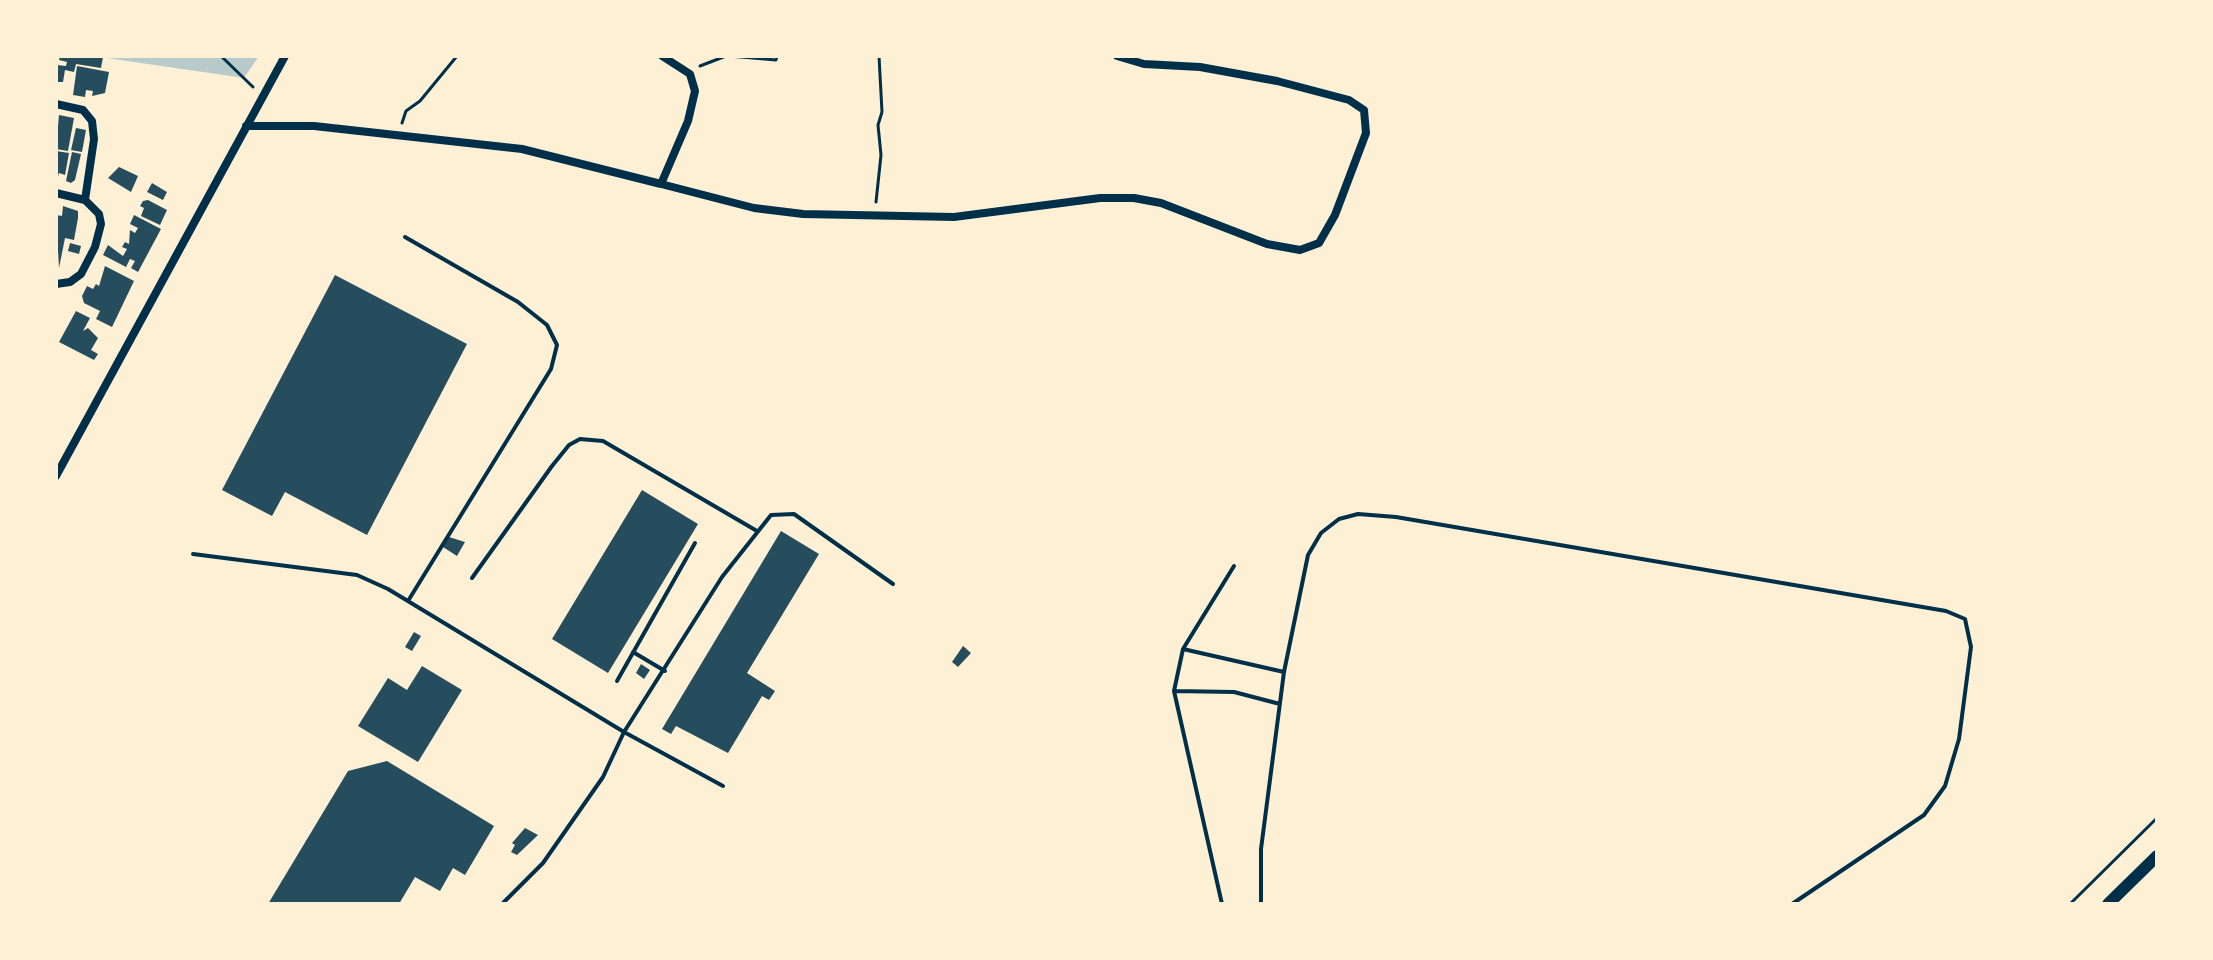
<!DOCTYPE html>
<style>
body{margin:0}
#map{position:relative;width:2213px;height:960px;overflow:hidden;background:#fdf0d5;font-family:"Fira Sans Condensed",sans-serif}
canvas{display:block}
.frame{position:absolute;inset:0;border:58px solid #fdf0d5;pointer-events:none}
</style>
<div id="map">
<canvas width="2213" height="960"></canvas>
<div class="frame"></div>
</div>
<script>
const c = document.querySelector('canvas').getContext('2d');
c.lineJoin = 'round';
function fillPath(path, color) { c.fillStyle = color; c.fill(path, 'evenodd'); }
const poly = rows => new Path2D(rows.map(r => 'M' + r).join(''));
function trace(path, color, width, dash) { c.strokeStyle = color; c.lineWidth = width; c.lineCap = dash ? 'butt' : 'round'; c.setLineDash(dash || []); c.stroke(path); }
const green = poly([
 [93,56,259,56,244,78]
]);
const building = poly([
 [60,56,97,56,103,57,101,68,76,64,74,72,65,70,63,82,56,82,57,65,66,66,67,62,59,60],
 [77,66,109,72,105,93,92,96,93,91,86,90,85,97,73,95],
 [59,115,74,118,68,151,56,149],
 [76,128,86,130,82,152,71,150],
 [56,151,69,153,65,175,59,173,57,180],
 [72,152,81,154,75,180,71,183,66,181],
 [119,167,138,176,131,192,108,178],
 [152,183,167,192,163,200,147,192],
 [148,200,167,210,160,225,141,216,144,208,140,206,143,201],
 [63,206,78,211,78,218,74,240,65,238,59,268,56,215,62,216],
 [134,215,161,229,138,272,131,268,135,261,130,259,126,267,103,255,108,245,123,256,127,249,122,247,125,242,129,244,130,230,135,233,138,228,130,224],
 [70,243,81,246,79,254,68,251],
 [105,266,134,281,112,327,96,319,100,311,84,303,82,296,87,286,93,289,96,284,99,286],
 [335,275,467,344,367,535,285,492,272,516,222,490],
 [76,311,90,318,83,331,88,328,98,338,91,350,98,354,94,360,59,342],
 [642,490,698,524,608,673,552,639],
 [781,531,819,554,747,673,775,691,769,700,762,696,728,753,676,726,671,734,662,729],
 [449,537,465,542,457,556,443,547],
 [414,632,421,636,412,651,405,647],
 [963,646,971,653,958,667,952,662],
 [641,664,650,670,644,679,636,673],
 [422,666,462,690,418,762,358,726,388,678,407,690],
 [387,761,494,826,465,875,453,868,440,891,415,877,399,904,268,904,348,771],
 [525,828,538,835,517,855,511,852,515,845,512,843]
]);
const path = poly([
 [221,56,253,87],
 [729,56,776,60,777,56],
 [700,66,726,56],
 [402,123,406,111,420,101,457,56],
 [876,202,881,155,878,125,882,112,879,56],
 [2070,904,2157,818]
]);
const service = poly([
 [405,237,518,302,547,325,557,345,551,369,408,601],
 [193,554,357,575,388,589,624,732,723,786],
 [472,578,552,466,569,445,580,439,603,441,757,531],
 [1183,649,1284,672],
 [633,652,665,671],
 [617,681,695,543],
 [1174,691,1234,692,1280,704],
 [502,904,543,863,603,777,624,732,722,577,771,515,794,514,893,584],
 [1222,904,1174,691,1183,649,1234,566],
 [1261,904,1261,849,1284,672,1308,555,1321,533,1339,519,1358,514,1396,517,1946,611,1965,619,1971,647,1959,739,1945,786,1924,815,1792,904]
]);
const minor = poly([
 [56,104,83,110,92,121,94,139,85,200,99,214,101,224,95,247,81,274,70,282,56,284],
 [246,126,314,126,522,149,661,184,688,121,695,91,690,74,662,56],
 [661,184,754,208,803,214,954,217,1100,198,1134,198,1161,203,1267,244,1300,250,1319,243,1335,215,1366,133,1364,110,1349,100,1277,81,1200,67,1144,64,1117,56],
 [56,193,85,200],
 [56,476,285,56]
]);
const secondary = poly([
 [2108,904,2157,856]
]);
fillPath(green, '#b9caca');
fillPath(building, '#264d5e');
trace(path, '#003049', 3);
trace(service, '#003049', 4);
trace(minor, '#003049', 8);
trace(secondary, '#003049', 12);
</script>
